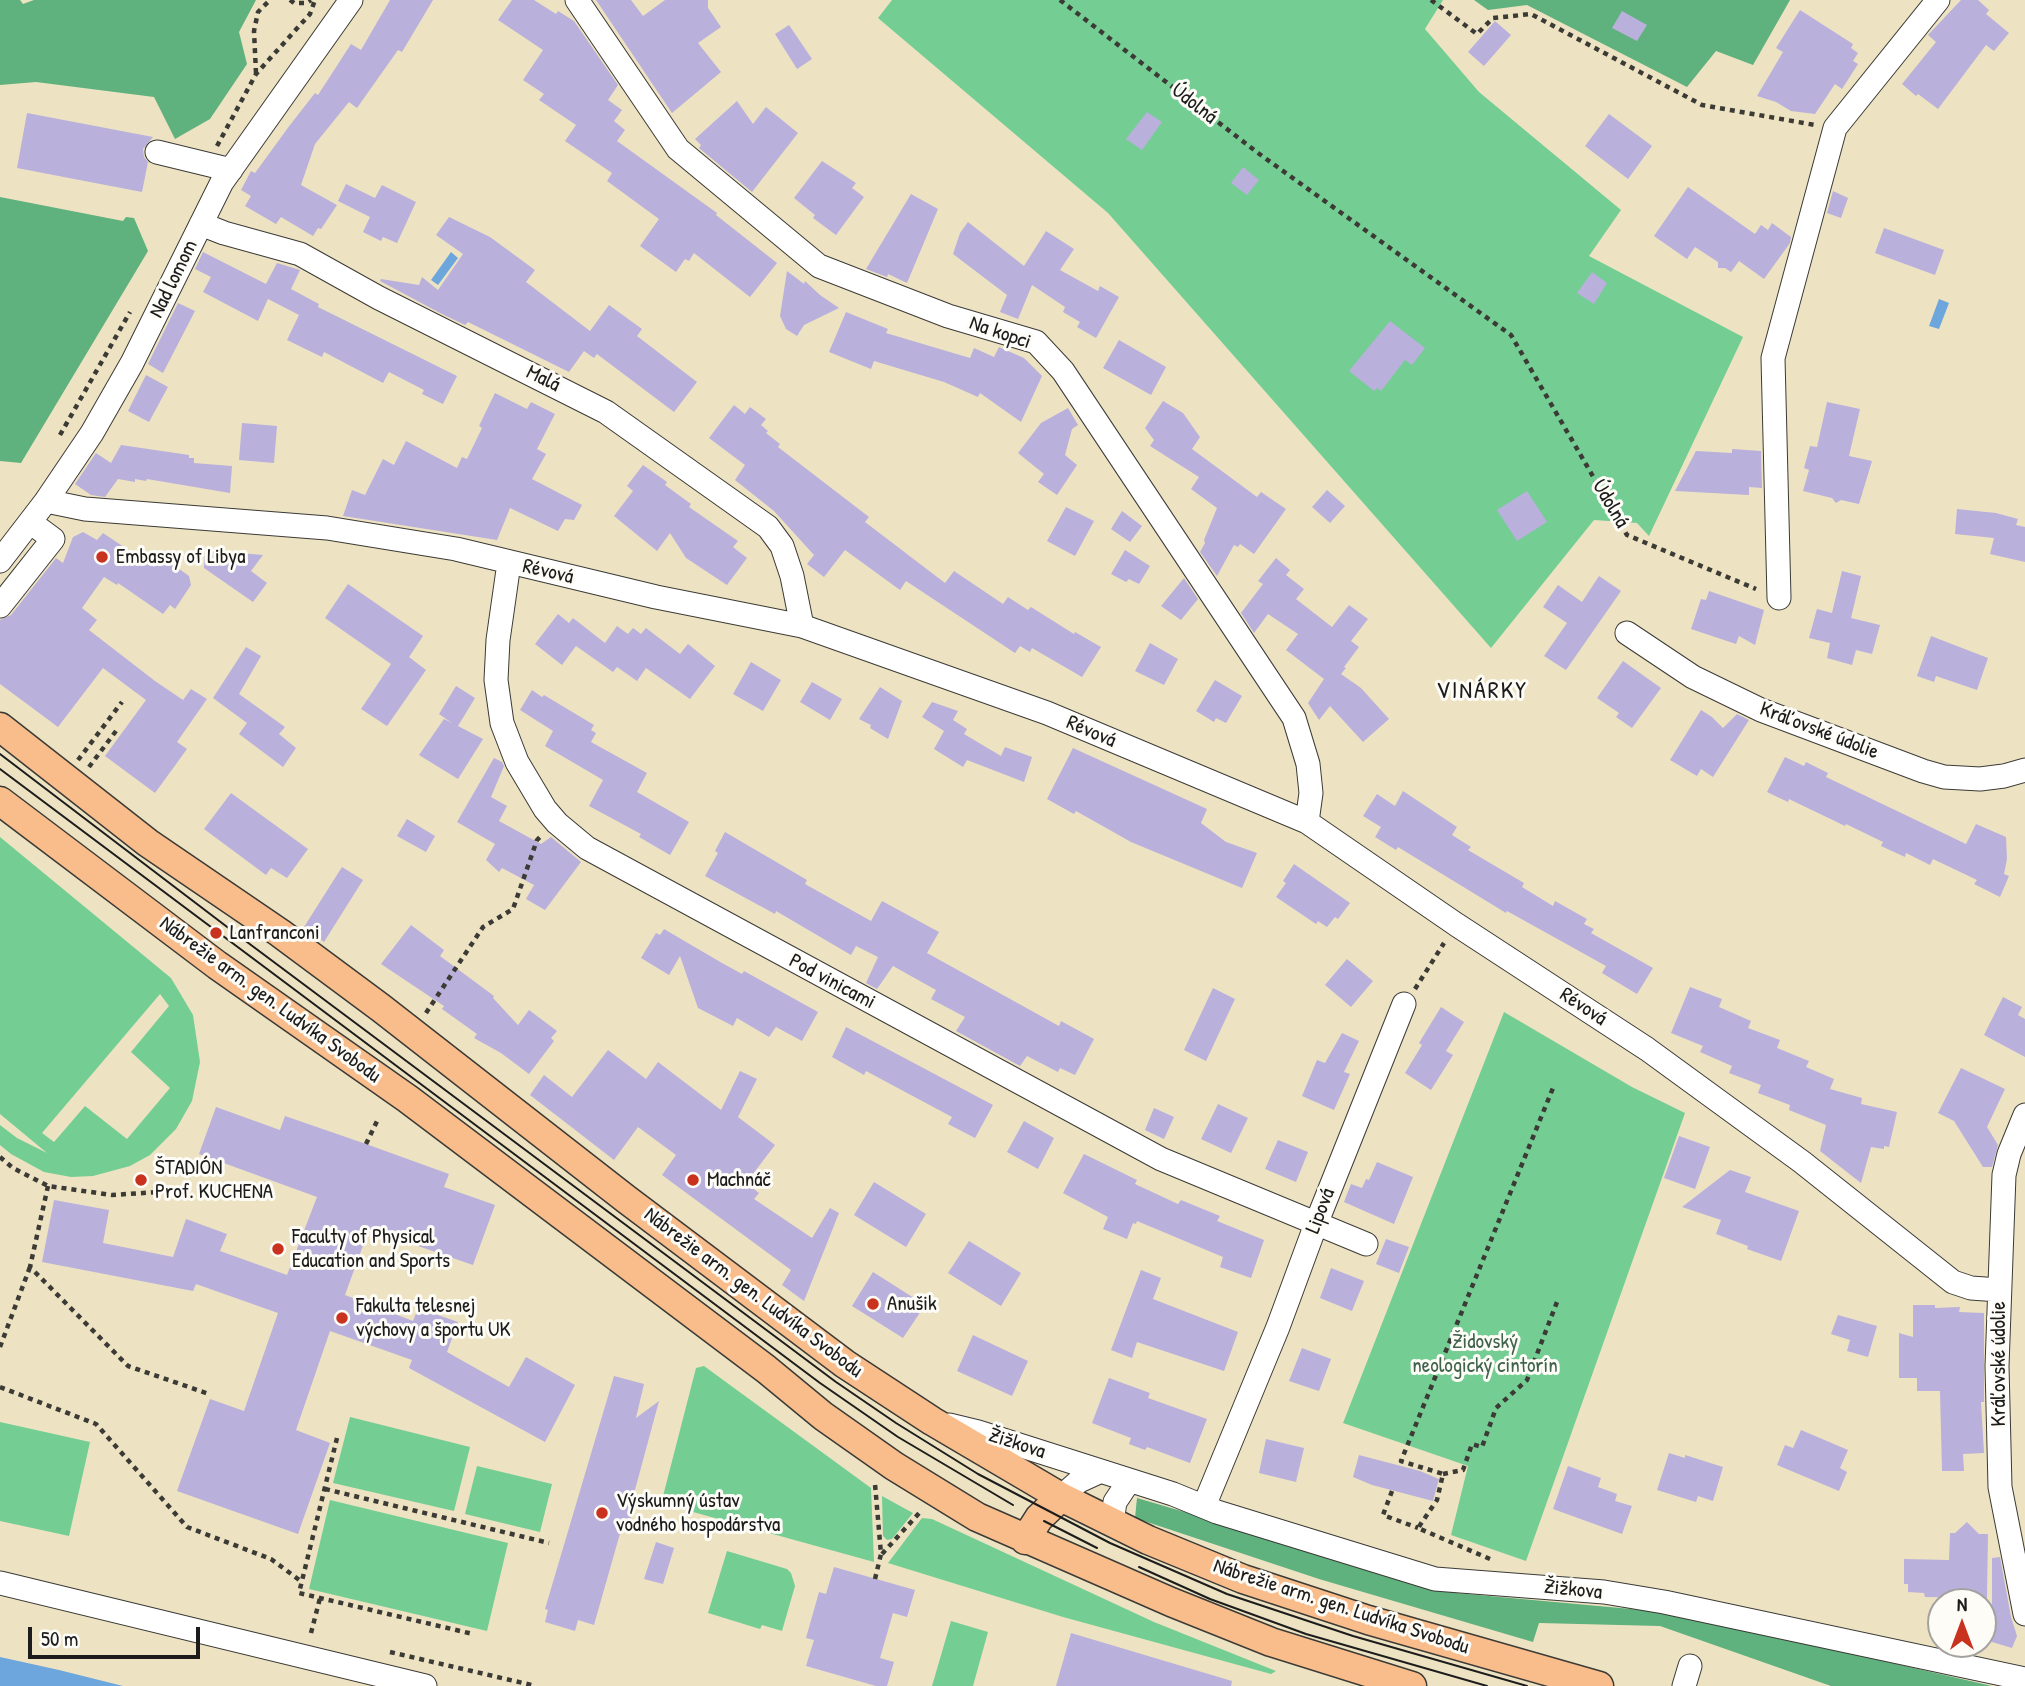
<!DOCTYPE html>
<meta charset="utf-8">
<style>
body{margin:0}
#map{position:relative;width:2025px;height:1686px;overflow:hidden;background:#ede3c3;font-family:"Patrick Hand",sans-serif}
canvas{display:block}
.north{position:absolute;left:1927px;top:1588px;width:70px;height:70px;box-sizing:border-box;background:#fdfcf7;border:2px solid #a3a29f;border-radius:50%;rotate:0deg;font-size:19px;font-weight:700;line-height:28px;text-align:center;color:#1c1c1c}
.north::after{content:'';display:block;margin:auto;width:24px;height:32px;background:#c8321e;clip-path:polygon(50% 0,100% 100%,50% 72%,0 100%)}
.scale{position:absolute;left:28px;top:1627px;width:172px;height:32px;box-sizing:border-box;border:4px solid #1c1c1c;border-top:0;padding-left:9px;font-size:21px;line-height:24px;white-space:nowrap;color:#1c1c1c;-webkit-text-stroke:5px #fdfcf7;paint-order:stroke}
</style>
<div id="map">
<canvas width="2025" height="1686"></canvas>
<div class="north">N</div>
<div class="scale">50 m</div>
</div>
<script>
const c = document.querySelector('canvas').getContext('2d');
c.lineJoin = 'round';
function fillPath(path, color) { c.fillStyle = color; c.fill(path, 'evenodd'); }
const poly = rows => new Path2D(rows.map(r => 'M' + r).join(''));
function trace(path, color, width, dash) { c.strokeStyle = color; c.lineWidth = width; c.lineCap = dash ? 'butt' : 'round'; c.setLineDash(dash || []); c.stroke(path); }
function label(font, color, halo, rows, align = 'center') {
  c.font = font + ' "Patrick Hand",sans-serif'; c.lineWidth = 6; c.setLineDash([]); c.textBaseline = 'middle'; c.strokeStyle = halo; c.fillStyle = color; for (const [text, x, y, turn = 0] of rows) {
    c.save(); c.translate(x, y); c.rotate((+turn || 0) * Math.PI / 180); c.textAlign = isNaN(turn) ? turn : align; if (halo) c.strokeText(text, 0, 0); c.fillText(text, 0, 0); c.restore();
  }
}
const green = poly([
 [892,0,1443,0,1425,29,1479,92,1621,210,1589,256,1743,337,1649,536,1637,523,1594,520,1491,648,1108,213,878,18],
 [0,837,171,978,193,1015,200,1062,192,1101,176,1129,150,1155,130,1166,93,1176,71,1177,44,1172,11,1154,0,1145,0,1125,17,1138,47,1153,0,1114],
 [160,994,169,1006,131,1052,170,1088,127,1139,85,1106,54,1142,42,1133],
 [1504,1012,1632,1087,1685,1113,1526,1561,1451,1535,1468,1466,1343,1423],
 [704,1366,871,1488,874,1562,675,1507,662,1500,696,1368],
 [350,1417,470,1447,454,1511,333,1483],
 [0,1422,90,1442,69,1536,0,1521],
 [477,1466,552,1484,540,1532,465,1514],
 [882,1496,913,1513,892,1539,887,1540,883,1536],
 [330,1500,508,1543,487,1631,309,1589],
 [922,1518,932,1519,1154,1622,1276,1671,1271,1674,1063,1617,888,1563],
 [727,1551,787,1569,791,1573,795,1586,782,1631,762,1625,760,1629,708,1613],
 [951,1621,988,1632,973,1686,932,1686]
]);
const forest = poly([
 [0,0,20,0,23,4,34,0,256,0,239,32,247,64,210,119,175,139,154,97,36,82,0,85],
 [1474,0,1790,0,1753,65,1716,51,1687,87,1527,5,1488,10],
 [0,197,123,221,126,217,134,218,148,251,21,463,0,461],
 [1137,1498,1297,1545,1381,1575,1456,1593,1675,1613,1992,1686,1831,1686,1660,1626,1539,1623,1533,1642,1319,1579,1135,1518]
]);
const water = poly([
 [451,252,458,258,438,285,431,280],
 [1939,299,1949,303,1939,329,1929,326],
 [0,1657,59,1670,123,1686,0,1686]
]);
const building = poly([
 [390,0,433,0,402,52,398,50,357,108,349,102,315,144,301,185,337,205,321,229,318,228,313,236,281,217,276,224,245,206,251,196,241,190,251,171,255,173,290,125,315,93,318,95,351,44,361,50],
 [512,0,534,0,556,14,558,11,574,21,618,85,608,100,622,110,614,121,625,130,617,141,717,213,716,215,777,263,750,297,694,253,689,261,685,259,676,272,640,246,659,219,607,181,612,173,565,141,576,125,539,100,544,94,523,80,543,50,498,20],
 [596,0,631,0,643,16,665,0,708,0,708,8,721,27,698,43,721,72,672,113],
 [1961,0,1978,0,1989,10,1986,14,2009,33,1994,51,1986,45,1938,109,1918,94,1916,96,1902,84,1936,42,1928,35],
 [1800,10,1853,44,1851,48,1858,53,1853,61,1858,64,1842,89,1835,84,1815,114,1791,111,1776,102,1757,96,1783,52,1776,48],
 [1622,11,1647,25,1637,41,1612,28],
 [1495,21,1511,35,1484,66,1468,52],
 [789,25,812,59,797,69,775,34],
 [737,101,753,124,766,107,798,133,752,192,699,148,701,145,695,139],
 [1147,112,1162,122,1142,150,1126,139],
 [27,113,153,137,143,149,144,157,148,162,142,192,17,168],
 [1609,114,1652,146,1628,179,1585,146],
 [822,161,856,183,852,188,864,197,836,235,813,218,815,215,794,198],
 [1243,167,1259,180,1247,195,1231,183],
 [346,184,375,198,382,185,416,202,397,243,383,237,381,241,363,232,370,217,338,201],
 [1688,187,1755,234,1761,225,1768,230,1772,223,1791,237,1790,243,1764,279,1739,261,1731,272,1725,268,1718,268,1718,262,1695,247,1687,259,1654,236],
 [1833,191,1848,198,1841,218,1827,213],
 [911,194,938,209,907,283,888,274,887,277,866,269],
 [449,217,490,237,535,270,526,282,590,331,609,305,642,329,637,336,697,382,674,412,597,354,594,358,584,351,569,372,468,322,465,325,440,313,380,281,381,279,419,285,422,277,438,290,463,254,436,235],
 [968,222,1024,266,1046,231,1074,249,1060,270,1098,291,1100,286,1119,297,1096,338,1077,327,1080,322,1063,312,1065,307,1032,285,1018,319,1000,312,1007,295,953,254,960,233],
 [1884,228,1944,250,1935,275,1875,253],
 [203,252,266,284,277,263,300,270,291,289,319,304,318,307,457,376,443,404,422,394,424,390,389,372,383,383,324,352,322,357,287,340,299,315,268,299,258,321,203,292,211,277,195,269],
 [787,271,804,284,805,281,820,295,839,308,804,325,797,336,786,329,780,316],
 [1592,272,1607,283,1594,304,1577,293],
 [178,303,195,311,163,373,148,364],
 [846,312,888,329,886,333,970,358,974,348,994,357,999,347,1024,358,1042,376,1021,422,980,393,978,397,944,382,874,361,871,369,829,352],
 [1390,321,1425,348,1412,365,1405,360,1381,391,1377,388,1374,391,1349,371],
 [1119,340,1166,367,1151,395,1103,368],
 [146,375,168,387,149,422,128,411],
 [495,393,527,409,531,402,555,414,537,449,546,454,532,479,582,505,574,520,565,519,558,531,510,508,497,540,343,516,352,490,365,495,383,459,394,465,406,441,457,468,462,457,467,459,482,428,479,426],
 [1163,401,1183,413,1200,437,1192,449,1257,497,1261,492,1286,509,1254,554,1240,544,1238,547,1234,545,1217,576,1200,552,1205,543,1204,540,1217,508,1191,489,1199,477,1150,446,1154,440,1145,428],
 [1827,402,1860,409,1849,456,1872,461,1859,504,1841,500,1836,503,1832,498,1803,491,1809,470,1804,468,1810,446,1817,447],
 [734,405,745,414,750,407,766,419,761,425,768,431,766,433,780,444,778,447,869,517,865,522,945,583,954,571,1003,604,1008,597,1028,610,1031,607,1074,634,1075,632,1101,647,1082,677,1032,648,1030,652,1020,646,1015,653,906,581,900,590,845,550,824,577,807,564,814,555,774,511,735,480,745,465,709,438],
 [1068,408,1078,425,1072,429,1065,455,1077,465,1057,495,1038,482,1044,474,1018,453,1041,423],
 [242,423,277,426,274,463,239,460],
 [121,445,189,455,189,458,194,458,194,463,232,466,230,493,147,479,146,481,135,479,135,482,118,479,105,497,91,495,75,484,96,453,111,463],
 [1732,449,1761,451,1762,488,1749,487,1749,495,1675,491,1696,451,1732,453],
 [643,465,667,482,665,485,691,504,689,507,738,541,733,547,747,558,727,585,686,558,670,533,657,551,614,516,633,491,627,486],
 [1327,490,1345,506,1330,523,1312,507],
 [1527,491,1547,522,1517,541,1497,510],
 [1066,507,1094,521,1075,556,1047,541],
 [1957,509,1996,513,2018,519,2016,525,2025,527,2025,562,1990,554,1994,538,1955,534],
 [1122,511,1142,526,1130,542,1111,529],
 [83,532,97,540,103,533,154,567,161,556,189,576,191,585,175,609,170,605,163,614,118,583,117,585,104,577,82,608,97,620,89,630,155,681,183,700,191,689,207,699,177,742,187,749,155,793,105,756,146,700,103,668,58,727,0,684,0,620,11,615,56,558,63,563,73,537],
 [205,550,263,555,251,571,267,583,253,602,204,568],
 [1125,550,1150,566,1139,584,1129,579,1126,582,1111,574],
 [1276,558,1290,570,1286,575,1304,589,1296,599,1332,627,1349,605,1368,619,1351,641,1359,647,1344,667,1346,668,1341,674,1361,688,1389,719,1363,742,1330,706,1319,720,1308,703,1324,679,1286,650,1298,634,1268,614,1254,633,1241,613,1263,584,1258,581],
 [1842,571,1861,576,1851,618,1880,625,1872,654,1856,650,1852,665,1827,658,1830,643,1809,638,1817,609,1832,613],
 [1599,576,1621,591,1566,670,1544,656,1567,623,1543,607,1558,585,1582,602],
 [1184,578,1198,599,1181,620,1161,606],
 [348,584,423,636,409,657,426,670,387,726,361,709,391,664,325,618],
 [1709,591,1764,610,1755,645,1739,636,1736,644,1691,629,1701,599,1706,600],
 [558,614,569,623,573,618,605,643,617,626,628,634,633,628,641,634,646,628,680,654,688,644,715,666,690,699,646,668,637,681,617,667,613,672,576,646,562,665,535,644],
 [1931,636,1988,658,1977,690,1936,676,1934,682,1917,676],
 [1150,643,1178,659,1164,685,1135,671],
 [246,647,261,656,239,694,285,727,279,734,296,748,283,767,239,734,247,723,213,698],
 [1623,661,1661,688,1632,728,1616,717,1619,713,1597,698],
 [751,662,781,680,763,711,733,694],
 [1215,680,1242,696,1226,723,1216,718,1214,722,1196,711],
 [812,682,842,699,830,720,800,702],
 [456,686,475,698,458,726,483,739,458,779,419,755,444,719,452,723,439,714],
 [880,687,902,701,888,739,870,728,871,725,859,719],
 [532,690,542,697,544,695,594,725,591,730,596,733,591,742,647,773,637,792,689,822,670,855,639,837,641,834,589,806,603,780,545,746,553,731,520,710],
 [932,702,958,711,953,720,967,729,964,734,1001,756,1005,747,1032,757,1024,782,967,760,963,767,934,749,944,731,922,717],
 [1701,710,1712,717,1723,728,1737,714,1749,720,1713,777,1701,769,1697,776,1670,760],
 [1073,748,1207,809,1201,823,1226,842,1257,853,1242,888,1131,842,1076,811,1074,814,1047,799],
 [1785,757,1804,766,1806,762,1828,773,1826,777,1966,844,1976,824,2006,837,2007,859,2004,874,2009,876,2000,897,1974,884,1977,880,1933,859,1930,865,1906,853,1905,857,1881,846,1883,842,1846,824,1845,826,1789,799,1788,802,1767,792],
 [494,758,502,762,504,766,491,797,507,806,499,821,541,844,551,837,581,862,545,910,526,899,534,885,502,868,499,872,486,860,495,844,457,822],
 [1403,791,1457,827,1452,835,1471,847,1468,850,1524,883,1522,887,1553,906,1555,901,1587,919,1584,924,1594,929,1591,933,1653,968,1637,994,1602,973,1606,966,1507,911,1506,913,1398,847,1396,850,1375,837,1381,827,1363,816,1377,794,1395,806],
 [231,793,308,849,287,878,271,868,266,875,204,829],
 [407,819,435,836,426,852,397,836],
 [725,832,807,880,805,884,871,921,882,901,939,932,927,953,1059,1026,1061,1021,1094,1039,1075,1075,1060,1068,1058,1072,1027,1056,1020,1066,956,1031,965,1017,931,999,936,990,893,966,877,989,866,983,878,957,856,946,851,955,776,911,775,914,705,876,718,853,715,851],
 [1294,864,1350,903,1338,919,1335,917,1327,927,1318,921,1316,924,1276,897,1286,883,1283,881],
 [342,867,363,880,324,942,304,927],
 [411,925,444,950,440,956,494,996,493,998,518,1025,529,1010,557,1031,551,1038,554,1041,529,1074,501,1053,474,1038,477,1034,442,1009,444,1006,381,964],
 [664,929,722,963,742,974,744,971,818,1012,802,1041,776,1027,769,1037,737,1018,733,1026,698,1008,680,956,669,975,641,958,656,933,660,935],
 [1347,959,1373,981,1351,1007,1325,985],
 [1690,987,1722,999,1719,1007,1751,1021,1748,1028,1780,1040,1777,1048,1809,1061,1806,1067,1834,1079,1830,1089,1862,1098,1861,1104,1897,1112,1889,1147,1884,1146,1884,1149,1871,1147,1861,1183,1820,1151,1826,1125,1789,1110,1790,1105,1758,1093,1761,1085,1729,1073,1732,1066,1700,1052,1703,1046,1671,1033],
 [1213,988,1235,999,1206,1061,1184,1050],
 [2003,997,2022,1007,2018,1015,2025,1019,2025,1057,1984,1035],
 [1441,1007,1464,1022,1446,1051,1453,1055,1431,1090,1405,1073,1422,1045,1419,1043],
 [846,1027,993,1105,975,1138,948,1124,952,1117,866,1071,864,1075,832,1057],
 [1342,1033,1359,1041,1344,1072,1350,1074,1334,1110,1302,1096,1317,1060,1325,1063],
 [608,1050,646,1079,658,1062,721,1110,740,1071,757,1079,738,1117,775,1145,746,1183,759,1193,754,1199,812,1238,830,1208,839,1213,804,1301,782,1285,791,1270,662,1175,676,1155,638,1127,614,1160,530,1095,544,1075,572,1097],
 [1961,1068,2005,1089,1987,1127,1998,1145,1992,1167,1983,1167,1954,1121,1938,1113],
 [1218,1104,1248,1118,1231,1153,1201,1139],
 [216,1107,280,1130,285,1116,366,1144,449,1174,444,1187,495,1205,473,1265,369,1229,345,1295,413,1321,418,1308,458,1322,447,1352,509,1387,526,1357,575,1385,545,1442,409,1368,412,1360,330,1331,296,1430,330,1443,298,1534,177,1491,210,1399,244,1411,278,1313,196,1284,193,1291,42,1262,54,1200,109,1210,103,1243,173,1257,186,1219,227,1234,220,1251,287,1275,317,1197,199,1154],
 [1154,1108,1174,1117,1164,1139,1145,1130],
 [1024,1121,1054,1138,1038,1169,1007,1152],
 [1679,1136,1710,1147,1695,1189,1664,1178],
 [1278,1140,1308,1152,1296,1182,1265,1169],
 [1084,1154,1137,1180,1135,1184,1178,1204,1181,1200,1220,1216,1217,1221,1264,1240,1251,1278,1220,1267,1223,1257,1137,1221,1136,1224,1133,1223,1127,1239,1103,1229,1108,1217,1063,1193],
 [1377,1162,1413,1177,1394,1224,1344,1202,1351,1184,1362,1188,1366,1179,1369,1180],
 [1730,1170,1751,1177,1745,1192,1799,1211,1781,1261,1747,1249,1748,1246,1716,1234,1721,1220,1682,1207],
 [874,1182,926,1214,906,1247,854,1215],
 [1386,1239,1409,1247,1399,1273,1376,1264],
 [969,1241,1021,1273,1001,1306,948,1273],
 [1331,1268,1364,1281,1352,1311,1320,1298],
 [1141,1270,1161,1278,1153,1299,1238,1332,1224,1371,1137,1342,1132,1358,1111,1350],
 [873,1272,925,1305,903,1338,852,1306],
 [1913,1305,1935,1305,1935,1308,1960,1307,1959,1312,1984,1313,1984,1402,1981,1402,1984,1453,1963,1454,1964,1471,1942,1471,1940,1391,1917,1391,1917,1378,1899,1378,1899,1333,1913,1337],
 [1838,1315,1877,1326,1868,1357,1847,1351,1850,1340,1831,1334],
 [973,1335,1028,1361,1012,1396,957,1371],
 [1302,1348,1331,1359,1319,1391,1289,1381],
 [614,1376,644,1384,636,1418,659,1401,632,1501,635,1502,629,1524,623,1523,594,1625,578,1620,575,1631,545,1622,548,1610,545,1609],
 [1109,1378,1150,1393,1148,1398,1207,1419,1190,1463,1147,1447,1145,1450,1129,1444,1131,1438,1092,1423],
 [1801,1430,1848,1450,1840,1468,1847,1472,1839,1491,1777,1465,1785,1445,1793,1448],
 [1266,1439,1304,1448,1296,1482,1259,1473],
 [1669,1453,1685,1458,1685,1455,1723,1467,1713,1501,1698,1496,1696,1502,1657,1490],
 [1359,1455,1420,1471,1439,1479,1433,1501,1372,1485,1353,1477],
 [1568,1466,1601,1478,1598,1487,1617,1494,1615,1501,1632,1506,1622,1534,1553,1509],
 [1967,1522,1979,1534,1988,1534,1987,1598,1925,1597,1924,1593,1908,1592,1908,1584,1904,1584,1904,1559,1949,1560,1950,1533,1955,1533],
 [656,1542,674,1548,663,1584,644,1579],
 [2000,1557,2011,1617,2017,1636,2012,1648,1992,1642,1992,1558],
 [834,1567,915,1590,907,1617,893,1613,880,1658,894,1662,887,1686,876,1686,806,1666,814,1640,806,1638,819,1592,826,1594],
 [1071,1633,1232,1681,1231,1686,1056,1686]
]);
const path = poly([
 [290,0,294,3,306,3,311,0],
 [1060,0,1258,153,1511,335,1627,535,1756,589],
 [1431,0,1477,34,1493,18,1531,14,1702,105,1815,125],
 [256,73,254,31,258,12,270,0],
 [217,146,256,74,310,14,315,0],
 [60,435,130,312],
 [78,760,122,702],
 [89,767,116,731],
 [1415,989,1444,943],
 [426,1013,483,927,513,909,537,840,540,837],
 [366,1144,379,1117],
 [0,1157,13,1168,48,1186,112,1195,174,1191],
 [48,1186,30,1267,128,1366,209,1394],
 [0,1347,30,1267],
 [0,1387,96,1424,187,1527,271,1559,302,1582],
 [337,1438,299,1593,473,1634],
 [1443,1474,1463,1470,1472,1444,1482,1447,1496,1408,1527,1380,1557,1302],
 [325,1489,549,1543],
 [1392,1491,1383,1515,1418,1528],
 [882,1554,921,1511],
 [1490,1559,1418,1528,1437,1500,1443,1474,1401,1461,1553,1088],
 [875,1579,881,1554,875,1484],
 [311,1633,320,1598],
 [390,1652,536,1686]
]);
const minor = poly([
 [577,0,678,149,819,266,948,316,1036,342,1063,371,1294,718,1308,764,1311,793,1307,822],
 [157,152,231,170],
 [201,224,224,233,300,254,379,298,606,412,768,527,782,546,792,576,802,626],
 [46,501,85,509,327,528,456,549,656,597,802,626,1047,713,1307,822,1457,925,1647,1049,1802,1162,1953,1282,1971,1288,1999,1290],
 [0,561,46,501,92,433,132,363,222,182,351,0],
 [509,563,498,640,496,680,502,723,517,762,545,809,557,823,587,848,1161,1159,1366,1244],
 [1779,598,1773,358,1835,128,1938,0],
 [0,606,53,539,30,522],
 [1627,633,1693,677,1761,710,1923,771,1944,777,1980,779,2004,776,2025,770],
 [2025,1115,2009,1154,2004,1175,1997,1366,2000,1487,2025,1614],
 [949,1425,978,1432,1173,1494,1217,1512,1435,1579,1604,1592,1664,1602,2025,1679],
 [1061,1497,1079,1481,1101,1471],
 [1204,1506,1278,1327,1316,1224,1404,1004],
 [1112,1522,1115,1502,1129,1481],
 [0,1583,425,1686],
 [1684,1686,1690,1666]
]);
const major = poly([
 [0,727,148,843,280,933,381,1008,626,1199,845,1364,932,1421,1061,1497,1148,1540,1243,1579,1368,1620,1599,1686],
 [0,801,217,965,408,1099,766,1369,823,1416,894,1466,977,1517,1171,1602,1271,1642,1412,1686],
 [1025,1540,1039,1518,1061,1497]
]);
const tram = poly([
 [0,754,239,936,836,1382,896,1423,978,1474,1110,1543,1227,1594,1353,1636,1527,1686],
 [0,769,820,1383,898,1437,1013,1505],
 [1044,1521,1097,1548],
 [1139,1567,1210,1599,1306,1634,1487,1686]
]);
const markers = [
 [102,557,7,"#c8321e"],
 [216,933,7,"#c8321e"],
 [141,1180,7,"#c8321e"],
 [693,1180,7,"#c8321e"],
 [278,1249,7,"#c8321e"],
 [873,1304,7,"#c8321e"],
 [342,1318,7,"#c8321e"],
 [602,1513,7,"#c8321e"]
];
const streetNames = [
 ["Údolná",1194,104,38],
 ["Nad lomom",174,279,-64],
 ["Na kopci",1000,333,19],
 ["Malá",543,379,26],
 ["Údolná",1610,504,59],
 ["Révová",548,572,13],
 ["Kráľovské údolie",1819,731,21],
 ["Révová",1091,732,23],
 ["Pod vinicami",832,982,28],
 ["Nábrežie arm. gen. Ludvíka Svobodu",270,1000,36],
 ["Révová",1583,1007,33],
 ["Lipová",1321,1211,-69],
 ["Nábrežie arm. gen. Ludvíka Svobodu",753,1293,37],
 ["Kráľovské údolie",1999,1364,-90],
 ["Žižkova",1017,1444,18],
 ["Žižkova",1573,1590,6],
 ["Nábrežie arm. gen. Ludvíka Svobodu",1341,1607,18]
];
const poiNames = [
 ["Embassy of Libya",116,557],
 ["Lanfranconi",230,933],
 ["ŠTADIÓN",155,1168],
 ["Prof. KUCHENA",155,1192],
 ["Machnáč",707,1180],
 ["Faculty of Physical",292,1237],
 ["Education and Sports",292,1261],
 ["Anušik",887,1304],
 ["Fakulta telesnej",356,1306],
 ["výchovy a športu UK",356,1330],
 ["Výskumný ústav",616,1501],
 ["vodného hospodárstva",616,1525]
];
const parkNames = [
 ["Židovský",1485,1342],
 ["neologický cintorín",1485,1366]
];
const quarterNames = [
 ["VINÁRKY",1482,692]
];
fillPath(green, '#74ce94');
fillPath(forest, '#5fb17e');
fillPath(water, '#6da6dc');
fillPath(building, '#b9b0dc');
trace(minor, '#3b3a35', 25);
trace(major, '#3b3a35', 31);
trace(path, '#3b3a35', 4.5, [5, 5]);
trace(minor, '#fff', 23);
trace(major, '#f9bc8b', 28);
trace(tram, '#1c1c1c', 2);
for (const [x, y, r, color] of markers) { const dot = new Path2D(); dot.arc(x, y, r, 0, 2 * Math.PI); c.fillStyle = color; c.fill(dot); trace(dot, '#fdfcf7', 2.5); }
label('21px', '#1c1c1c', '#fdfcf7', streetNames);
label('21px', '#1c1c1c', '#fdfcf7', poiNames, 'left');
label('21px', '#3f634c', '#fdfcf7', parkNames);
c.letterSpacing = '2px';
label('24px', '#1c1c1c', '#fdfcf7', quarterNames);
c.letterSpacing = '0px';
</script>
